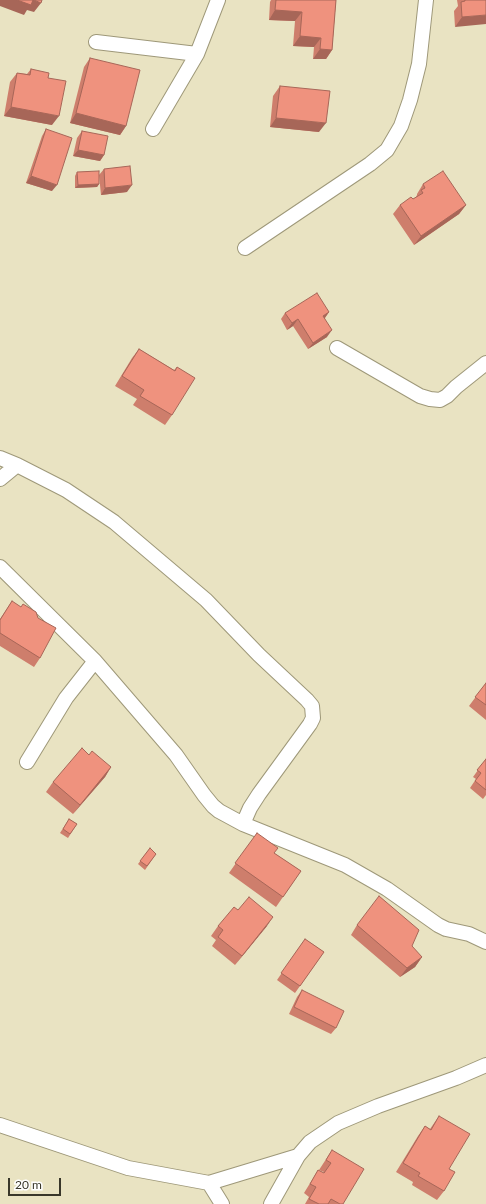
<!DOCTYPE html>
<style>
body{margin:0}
#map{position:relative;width:486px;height:1204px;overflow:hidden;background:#e9e3c2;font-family:Lato,sans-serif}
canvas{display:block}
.scale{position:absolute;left:8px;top:1178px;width:53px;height:18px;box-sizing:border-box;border:2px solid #39372a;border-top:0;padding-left:5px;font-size:12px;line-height:14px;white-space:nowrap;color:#39372a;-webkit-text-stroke:3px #fff;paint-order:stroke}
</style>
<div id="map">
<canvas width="486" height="1204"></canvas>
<div class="scale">20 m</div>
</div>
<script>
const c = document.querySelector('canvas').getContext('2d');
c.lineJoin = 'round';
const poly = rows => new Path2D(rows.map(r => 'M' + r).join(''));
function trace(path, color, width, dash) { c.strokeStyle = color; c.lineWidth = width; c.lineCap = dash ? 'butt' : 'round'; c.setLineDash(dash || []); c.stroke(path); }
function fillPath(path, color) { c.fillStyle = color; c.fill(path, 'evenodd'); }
const street = poly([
 [96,42,197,54],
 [153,129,197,54,218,0],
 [245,248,370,164,387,150,401,126,410,100,419,64,426,0],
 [337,348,420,396,430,399,440,400,447,396,456,387,486,363],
 [0,458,17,465,66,490,114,522,206,600,259,655,307,700,312,706,313,718,310,724,259,794,250,808,243,824],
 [0,479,17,465],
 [0,567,95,661,176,755,204,795,213,806,219,811,243,824,345,865,387,889,438,925,446,929,469,934,486,942],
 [27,762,66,698,95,661],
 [0,1125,128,1168,209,1183,298,1156],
 [209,1183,222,1204],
 [271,1204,298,1156,310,1142,338,1123,378,1106,456,1078,486,1065]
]);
const wall = poly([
 [271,0,336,0,332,50,326,59,313,59,314,47,293,46,295,21,269,20,270,2],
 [457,0,486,0,455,27,454,11,458,6],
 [90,58,126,126,120,135,70,123,84,67],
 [31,69,48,78,52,125,4,116,10,82,17,73,27,74],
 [280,86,319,132,270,127,273,96],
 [46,129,52,191,26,183,42,136],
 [82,131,104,155,100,161,73,156,77,138],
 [104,169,127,192,101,195,99,175],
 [77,172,99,184,97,187,75,188,75,176],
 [423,184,466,205,459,214,414,245,393,214,400,205,413,199,416,197,417,195,417,194],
 [329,312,325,318,327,337,308,349,293,326,287,330,281,319,285,313],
 [139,349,174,370,177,367,172,415,165,425,133,405,137,399,115,386,132,358],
 [12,601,40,658,34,667,0,646,0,619],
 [486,683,486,720,469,706],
 [89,755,111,767,105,777,73,814,46,792,53,782],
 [486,759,486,795,483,799,470,788,476,779,473,777],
 [69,819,77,824,68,838,60,833],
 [257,833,274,853,301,871,276,907,229,873],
 [150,848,156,854,145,870,138,864],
 [238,910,267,926,235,965,212,946,216,940,211,936,218,926],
 [357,925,422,957,415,967,400,977,351,935],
 [305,939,324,952,295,993,277,980],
 [302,990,336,1028,331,1034,289,1014,297,997],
 [439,1116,449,1169,444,1191,437,1200,412,1185,413,1182,396,1172,418,1136,425,1126,430,1129],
 [332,1150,343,1204,305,1204,309,1197,304,1193,312,1180,318,1170,324,1173,324,1172,319,1170]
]);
const shadedWall = poly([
 [0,0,34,0,41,3,34,12,27,10,24,15,0,6],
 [275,10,302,12,295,21,269,20],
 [486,15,486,24,455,27,462,17],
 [300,36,321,38,314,47,293,46],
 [320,49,332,50,326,59,313,59],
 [11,107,59,116,52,125,4,116],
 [76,113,126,126,120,135,70,123],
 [276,118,326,123,319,132,270,127],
 [78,150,104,155,100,161,73,156],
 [31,176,57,185,52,191,26,183],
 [99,184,97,187,75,188,78,185],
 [132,185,127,192,101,195,105,188],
 [466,205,459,214,414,245,421,236],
 [329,312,324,319,323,316],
 [298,319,293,326,287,330,292,323],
 [332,330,327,337,308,349,313,343],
 [111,767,105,777,73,814,80,805],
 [273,917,267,926,235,965,242,956],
 [422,957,415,967,400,977,407,968]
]);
const building = poly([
 [17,0,33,0,31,5,17,0],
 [34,0,42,0,41,3,34,0],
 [276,0,336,0,332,50,320,49,321,38,300,36,302,12,275,10,276,0],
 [465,0,486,0,486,15,462,17,461,2,465,1,465,0],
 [90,58,140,70,126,126,76,113,90,58],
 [31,69,49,73,48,78,66,81,59,116,11,107,17,73,30,75,31,69],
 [280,86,330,91,326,123,276,118,280,86],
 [46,129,72,138,57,185,31,176,46,129],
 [82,131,108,136,104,155,78,150,82,131],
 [130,166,132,185,105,188,104,169,130,166],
 [99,171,99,184,78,185,77,172,99,171],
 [443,171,466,205,421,236,400,205,411,197,413,199,423,193,421,190,425,188,423,184,443,171],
 [317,293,329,312,323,316,332,330,313,343,298,319,292,323,285,313,317,293],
 [139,349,175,371,177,367,195,378,172,415,140,396,144,390,122,376,139,349],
 [12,601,21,607,23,604,36,612,38,618,56,628,40,658,0,633,0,620,12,601],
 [486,683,486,705,475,697,486,683],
 [82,748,89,755,92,751,111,767,80,805,53,782,82,748],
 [486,759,486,790,475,781,481,773,477,770,486,759],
 [69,819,77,824,70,834,63,829,69,819],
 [257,833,278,848,274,853,301,871,283,897,235,863,257,833],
 [150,848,156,854,147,866,140,861,150,848],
 [379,896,419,930,412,946,422,957,407,968,357,925,379,896],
 [249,897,273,917,242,956,218,937,223,930,218,926,234,907,238,910,249,897],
 [305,939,324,952,300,986,281,973,305,939],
 [302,990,344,1011,336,1028,294,1007,302,990],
 [439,1116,470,1134,449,1169,455,1172,444,1191,418,1176,420,1173,403,1163,425,1126,431,1130,439,1116],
 [332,1150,364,1169,343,1204,340,1204,331,1199,328,1204,319,1204,309,1199,316,1187,310,1184,318,1170,324,1173,331,1163,326,1160,332,1150]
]);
trace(street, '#9e9879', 16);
trace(street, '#fff', 14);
fillPath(wall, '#ce7e6c');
fillPath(shadedWall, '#a76658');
fillPath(building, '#ef927e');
trace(building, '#a76658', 1);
</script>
